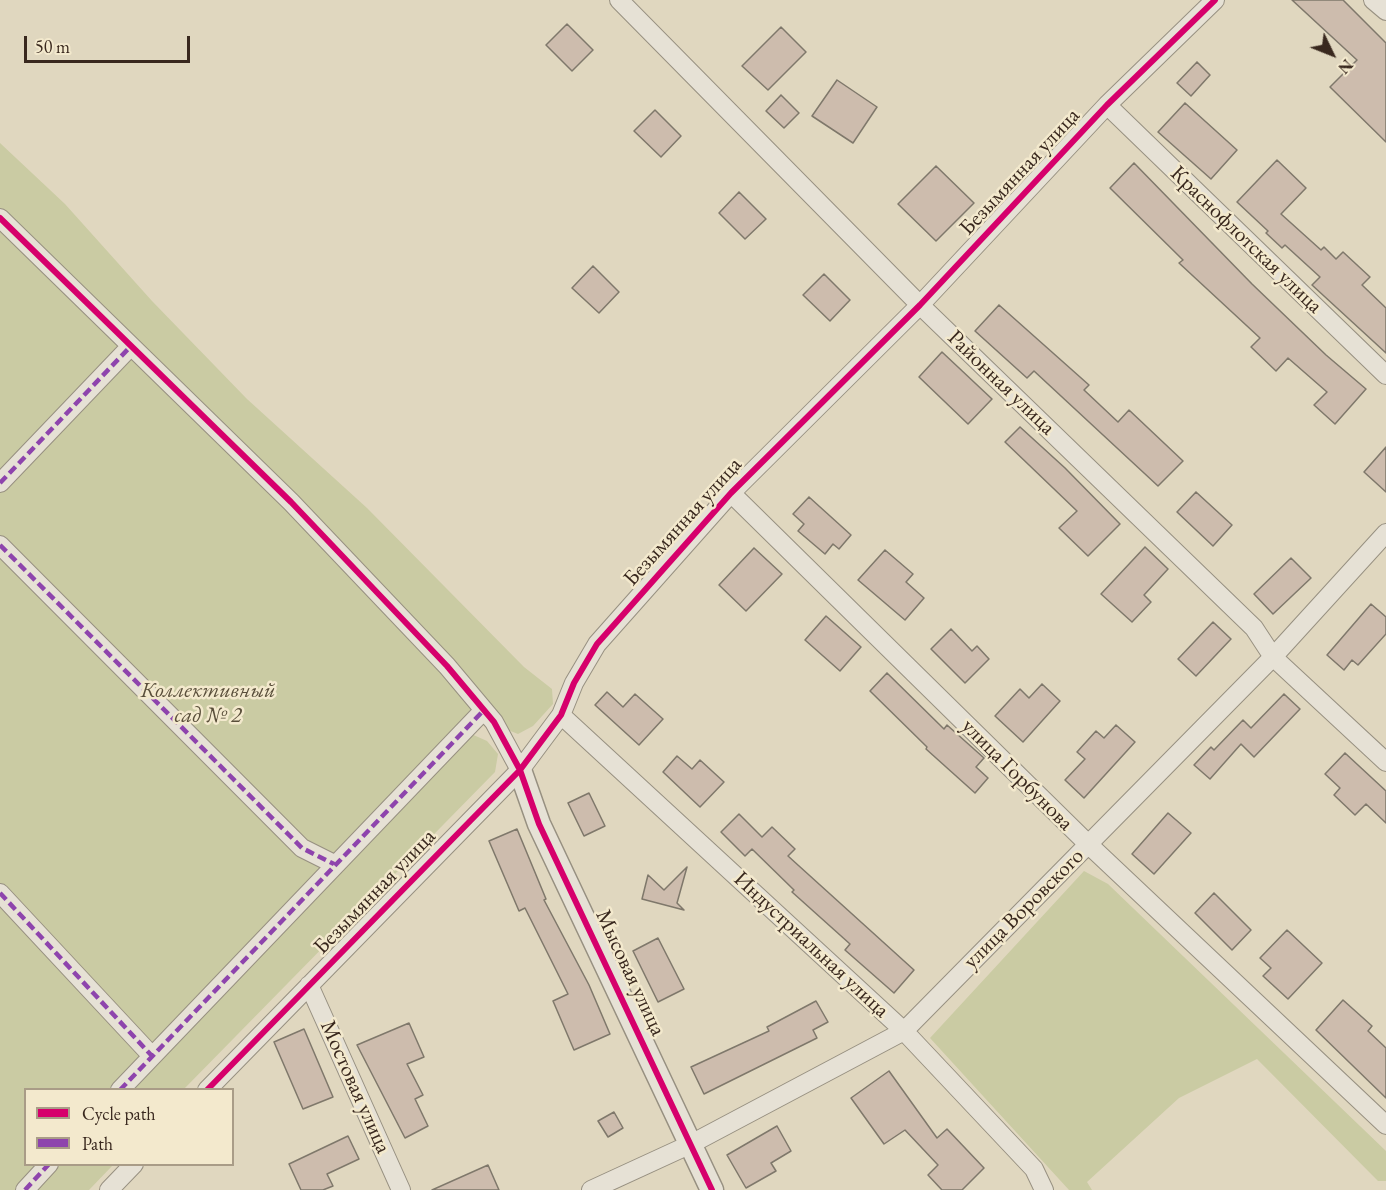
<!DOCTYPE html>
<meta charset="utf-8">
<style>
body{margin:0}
#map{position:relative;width:1386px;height:1190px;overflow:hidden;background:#e0d7bf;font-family:"EB Garamond",serif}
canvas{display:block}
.legend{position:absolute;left:24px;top:1088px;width:210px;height:78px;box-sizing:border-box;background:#f3e9cd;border:2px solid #a99c87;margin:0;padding:8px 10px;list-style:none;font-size:18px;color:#39281e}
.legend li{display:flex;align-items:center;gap:12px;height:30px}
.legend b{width:30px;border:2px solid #a99c87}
.north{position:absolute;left:1302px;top:24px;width:60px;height:60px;-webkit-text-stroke:4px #f3e9cd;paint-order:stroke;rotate:133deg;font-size:16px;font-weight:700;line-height:24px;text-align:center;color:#39281e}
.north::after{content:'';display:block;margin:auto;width:21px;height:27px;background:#39281e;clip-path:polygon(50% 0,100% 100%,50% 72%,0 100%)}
.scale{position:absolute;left:24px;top:36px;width:166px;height:27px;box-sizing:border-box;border:3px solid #39281e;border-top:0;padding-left:8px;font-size:18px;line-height:21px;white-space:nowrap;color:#39281e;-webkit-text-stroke:4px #f3e9cd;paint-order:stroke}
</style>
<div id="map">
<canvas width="1386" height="1190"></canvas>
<ul class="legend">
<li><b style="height:8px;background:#d6006c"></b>Cycle path</li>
<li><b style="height:8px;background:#8e44ad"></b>Path</li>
</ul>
<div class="north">N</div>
<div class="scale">50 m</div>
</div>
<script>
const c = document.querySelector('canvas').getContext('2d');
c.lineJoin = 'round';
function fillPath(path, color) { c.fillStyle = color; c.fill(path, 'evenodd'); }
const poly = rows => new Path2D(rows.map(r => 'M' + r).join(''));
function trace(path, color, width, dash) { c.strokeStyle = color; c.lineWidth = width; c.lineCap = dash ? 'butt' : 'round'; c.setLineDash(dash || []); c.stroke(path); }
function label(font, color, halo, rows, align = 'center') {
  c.font = font + ' "EB Garamond",serif'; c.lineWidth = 5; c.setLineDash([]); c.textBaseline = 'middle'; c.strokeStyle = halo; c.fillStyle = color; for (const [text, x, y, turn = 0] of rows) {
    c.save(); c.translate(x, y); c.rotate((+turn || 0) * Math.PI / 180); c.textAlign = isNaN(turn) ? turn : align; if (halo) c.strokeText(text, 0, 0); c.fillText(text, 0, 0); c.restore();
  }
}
const green = poly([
 [0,143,65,204,152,301,247,399,367,508,524,667,552,689,553,704,533,726,518,734,508,730,497,715,469,733,487,741,498,754,495,772,184,1089,26,1090,26,1164,113,1165,89,1190,0,1190],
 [1084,871,1108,884,1386,1151,1386,1181,1378,1181,1257,1059,1179,1098,1087,1182,1092,1190,1069,1190,930,1038]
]);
const building = poly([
 [1292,0,1343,0,1386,43,1386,142,1330,87,1357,60,1292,0],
 [567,24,593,50,572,71,546,45,567,24],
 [781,27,806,52,768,90,742,66,781,27],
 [1197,62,1210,75,1191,96,1177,83,1197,62],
 [837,80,877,107,853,143,812,116,837,80],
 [781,95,799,113,784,128,766,111,781,95],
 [1185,103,1237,150,1211,179,1158,132,1185,103],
 [655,110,681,136,661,157,634,131,655,110],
 [1277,160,1306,188,1281,214,1321,250,1324,247,1336,259,1343,252,1370,277,1362,285,1386,308,1386,353,1312,285,1320,277,1285,245,1282,248,1266,233,1268,231,1237,202,1277,160],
 [1134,163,1252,284,1326,355,1366,389,1335,424,1314,405,1327,392,1288,358,1276,371,1251,347,1260,338,1179,263,1183,260,1110,188,1134,163],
 [936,166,974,203,936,241,898,204,936,166],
 [739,192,766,219,745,239,719,213,739,192],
 [593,266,619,292,599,313,572,288,593,266],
 [824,274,850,300,830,321,803,295,824,274],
 [999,305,1089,385,1084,390,1118,422,1129,410,1183,461,1158,486,1034,371,1027,378,975,331,999,305],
 [942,352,992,399,968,424,919,377,942,352],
 [1020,427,1065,468,1120,524,1088,556,1059,528,1077,511,1005,442,1020,427],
 [1386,447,1386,492,1364,472,1386,447],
 [1196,492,1232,525,1213,546,1177,512,1196,492],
 [809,497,851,535,839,549,833,544,825,554,798,531,804,524,793,514,809,497],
 [1145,547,1168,569,1144,595,1151,602,1132,622,1101,594,1145,547],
 [754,548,782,574,746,611,719,585,754,548],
 [885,550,913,574,906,582,924,598,905,620,858,580,885,550],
 [1291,558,1311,578,1273,614,1254,594,1291,558],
 [1371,604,1386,617,1386,634,1358,665,1352,660,1344,670,1327,655,1371,604],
 [826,616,861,647,840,671,805,640,826,616],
 [1213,622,1231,639,1196,676,1178,659,1213,622],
 [951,629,972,651,977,646,989,659,965,683,931,649,951,629],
 [887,673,944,729,947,725,984,758,976,767,988,778,975,793,926,749,927,747,870,691,887,673],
 [1042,684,1060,701,1023,742,995,716,1020,689,1029,698,1042,684],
 [607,692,623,707,635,694,663,719,639,745,595,705,607,692],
 [1284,694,1300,709,1254,757,1241,744,1210,779,1194,765,1211,747,1214,750,1243,720,1251,728,1284,694],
 [1116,725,1135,742,1084,798,1065,780,1085,759,1077,752,1096,731,1104,738,1116,725],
 [1345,753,1386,791,1386,823,1366,804,1355,815,1334,795,1340,788,1325,774,1345,753],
 [677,756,692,769,700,760,724,782,700,807,663,772,677,756],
 [589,793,605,826,584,836,568,803,589,793],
 [1168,813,1191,833,1154,874,1132,854,1168,813],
 [739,814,762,837,772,827,795,849,788,856,914,970,894,993,845,950,850,944,792,892,794,890,752,849,745,856,721,832,739,814],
 [517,829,546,899,544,900,589,985,610,1034,574,1050,553,1001,568,994,525,908,519,911,489,841,517,829],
 [687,867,677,903,684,910,642,899,648,875,664,890,687,867],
 [1214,893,1251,930,1232,950,1195,913,1214,893],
 [1287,930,1322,963,1288,999,1263,976,1271,968,1260,958,1287,930],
 [658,938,684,989,658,1002,633,951,658,938],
 [1343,1000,1372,1026,1368,1031,1386,1048,1386,1098,1316,1030,1343,1000],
 [816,1001,828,1022,813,1030,817,1038,704,1094,691,1067,769,1031,767,1027,816,1001],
 [409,1023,424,1057,407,1064,423,1095,415,1099,428,1126,405,1138,357,1045,409,1023],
 [304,1029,333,1097,303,1109,274,1042,304,1029],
 [889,1071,937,1138,947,1129,984,1168,962,1190,942,1190,928,1175,938,1165,905,1130,884,1144,851,1098,889,1071],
 [614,1112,623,1128,608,1137,598,1121,614,1112],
 [777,1126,791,1151,771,1163,776,1171,746,1188,727,1155,777,1126],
 [348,1136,359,1159,327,1174,333,1186,323,1190,301,1190,289,1164,348,1136],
 [488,1165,499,1190,432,1190,488,1165]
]);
const minor = poly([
 [619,0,920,305,1254,628,1273,657,1386,762],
 [1373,0,1386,11],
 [1107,105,1386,375],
 [0,218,291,502,447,666,494,722,520,770],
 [0,483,131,346],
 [731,493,1088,844,1386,1125],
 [0,545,302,848,334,864],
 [561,715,904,1031,1034,1169,1044,1190],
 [0,893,152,1056],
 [309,985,401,1190],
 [120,1090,484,710],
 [207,1090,520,770,561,715,574,683,597,644,731,493,920,305,1107,105,1215,0],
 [25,1190,49,1164],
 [109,1190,134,1164],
 [591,1190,691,1144,904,1031,1273,657,1386,533]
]);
const tertiary = poly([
 [520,770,539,824,712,1190]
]);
const quiet = poly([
 [0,483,131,346],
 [0,545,302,848,334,864],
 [0,893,152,1056],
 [120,1090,484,710],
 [25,1190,49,1164]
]);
const cycleway = poly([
 [0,218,291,502,447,666,494,722,520,770,539,824,712,1190],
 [207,1090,520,770,561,715,574,683,597,644,731,493,920,305,1107,105,1215,0]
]);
const streetNames = [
 ["Безымянная улица",1020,172,-47],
 ["Краснофлотская улица",1246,240,44],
 ["Районная улица",1001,383,44],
 ["Безымянная улица",683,522,-48],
 ["улица Горбунова",1017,775,45],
 ["Безымянная улица",375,892,-46],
 ["улица Воровского",1024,909,-45],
 ["Индустриальная улица",811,945,43],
 ["Мысовая улица",630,973,65],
 ["Мостовая улица",355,1087,66]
];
const parkNames = [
 ["Коллективный",208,691],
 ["сад № 2",208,716]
];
fillPath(green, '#cacba3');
fillPath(building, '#cdbcad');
trace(building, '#7f786b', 1.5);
trace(minor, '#979081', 20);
trace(tertiary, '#979081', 25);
trace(minor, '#e6e1d5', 18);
trace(tertiary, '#e6e1d5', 22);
trace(quiet, '#8e44ad', 4.5, [9, 4.5]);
trace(cycleway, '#d6006c', 6);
label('22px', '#39281e', '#f3e9cd', streetNames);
label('italic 22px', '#594e3a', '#f3e9cd', parkNames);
</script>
